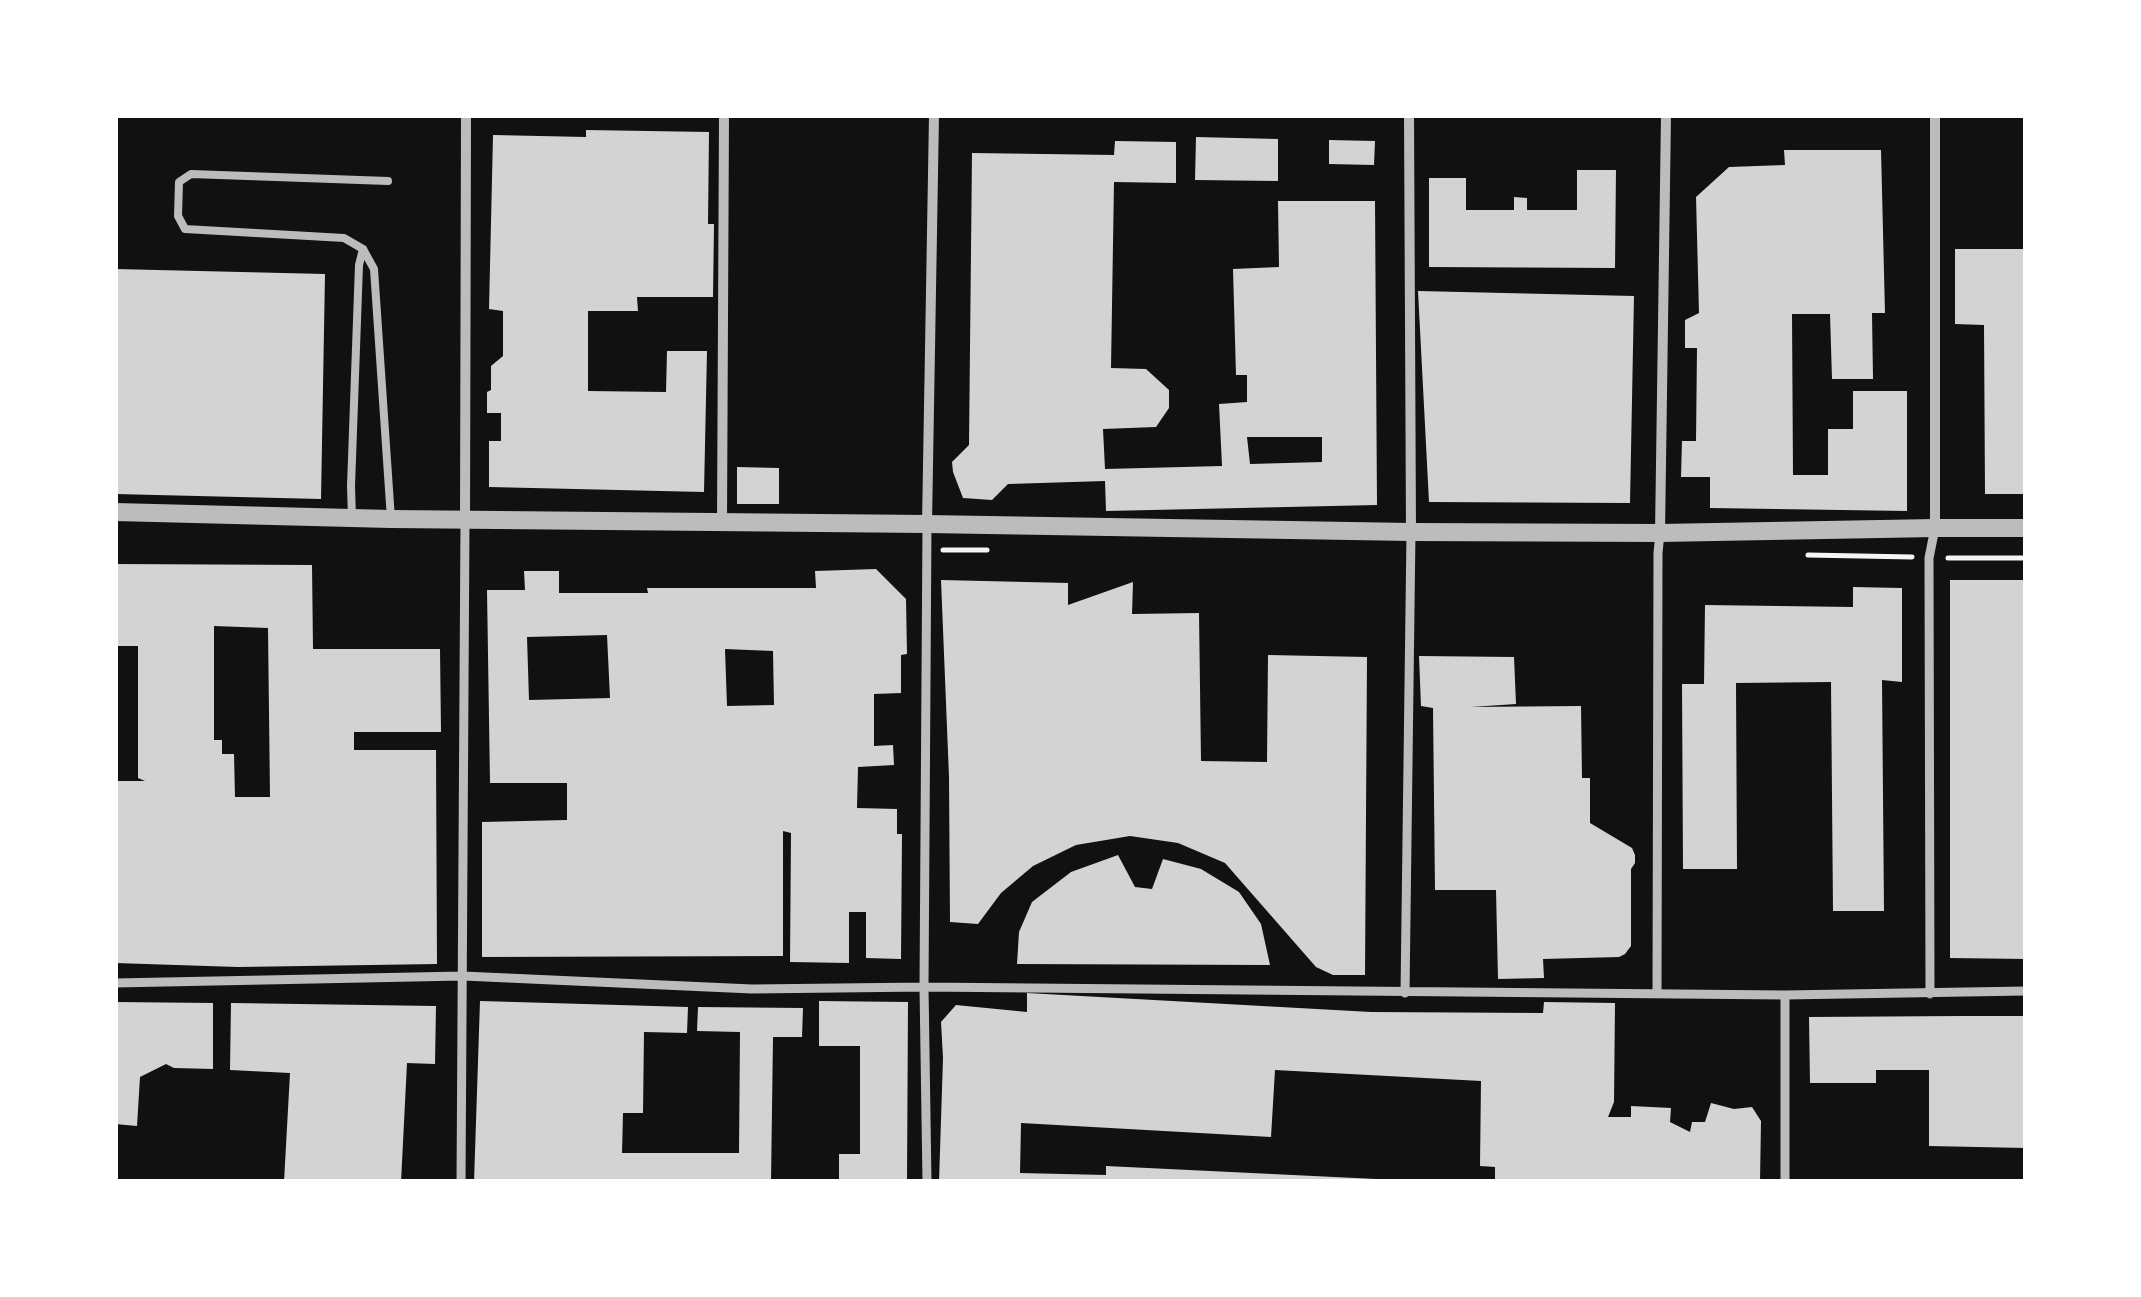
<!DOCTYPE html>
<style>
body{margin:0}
#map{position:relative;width:2141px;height:1297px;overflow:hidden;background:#111;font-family:"Crimson Pro",serif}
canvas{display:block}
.frame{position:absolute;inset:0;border:118px solid #fff;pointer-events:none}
</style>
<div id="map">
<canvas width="2141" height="1297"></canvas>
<div class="frame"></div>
</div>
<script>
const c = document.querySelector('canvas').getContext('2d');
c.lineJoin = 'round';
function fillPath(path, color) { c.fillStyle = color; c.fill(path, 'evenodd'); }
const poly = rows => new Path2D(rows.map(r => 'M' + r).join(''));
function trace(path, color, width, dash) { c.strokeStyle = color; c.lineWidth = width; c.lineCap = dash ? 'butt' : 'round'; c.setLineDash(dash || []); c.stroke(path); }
const building = poly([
 [586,130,709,132,708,224,714,224,713,297,637,297,638,311,588,311,588,391,666,392,667,351,707,351,704,492,489,487,489,441,501,441,501,413,487,413,487,392,491,390,491,366,503,356,503,311,489,309,493,135,586,137],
 [1196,137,1278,139,1278,181,1195,180],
 [1329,140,1375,141,1374,165,1329,164],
 [1115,141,1176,142,1176,183,1114,182,1111,368,1146,369,1169,390,1169,408,1156,427,1103,429,1105,469,1222,466,1219,404,1247,402,1247,375,1236,375,1233,269,1279,267,1278,201,1375,201,1377,505,1106,511,1105,481,1008,484,992,500,963,498,953,472,952,462,969,445,972,153,1114,155],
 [1247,437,1322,437,1322,462,1250,464],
 [1784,150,1881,150,1885,313,1872,313,1873,379,1832,379,1830,314,1792,314,1793,475,1828,475,1828,429,1853,429,1853,391,1907,391,1907,511,1710,508,1710,477,1681,477,1682,441,1696,441,1697,348,1685,348,1685,320,1699,313,1696,197,1729,167,1785,165],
 [1577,170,1616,170,1615,268,1429,267,1429,178,1466,178,1466,210,1514,210,1514,197,1527,198,1527,210,1577,210],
 [1955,249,2026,249,2026,494,1985,494,1984,325,1955,324],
 [115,269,325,274,321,499,115,494],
 [1418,291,1634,296,1630,503,1429,502],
 [737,467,779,468,779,504,737,504],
 [115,564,312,565,313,649,440,649,441,732,354,732,354,750,436,750,437,964,238,967,115,963,115,781,145,781,138,778,138,646,115,646],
 [214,626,268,628,270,797,235,797,234,754,222,754,222,740,214,740],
 [876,569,906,599,907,654,901,655,901,693,874,694,874,746,893,745,894,765,858,767,857,808,897,809,897,834,902,834,901,959,866,958,866,912,849,912,849,963,790,962,791,833,783,831,783,956,482,957,482,822,567,820,567,783,490,783,487,590,525,590,524,571,559,571,559,593,648,593,647,588,816,588,815,571],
 [607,635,610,698,529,700,527,637],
 [725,649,773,651,774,705,727,706],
 [941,580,1068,583,1068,605,1133,582,1132,614,1199,613,1201,761,1267,762,1268,655,1367,657,1365,975,1333,975,1316,967,1225,863,1178,843,1130,836,1076,845,1033,866,1001,893,978,924,950,922,949,777],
 [1950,580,2026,580,2026,959,1950,958],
 [1853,587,1902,588,1902,682,1882,680,1884,911,1833,911,1831,682,1736,683,1737,869,1683,869,1682,684,1704,684,1705,605,1853,607],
 [1419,656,1514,657,1516,704,1471,707,1581,706,1582,778,1590,778,1590,823,1632,848,1635,855,1635,863,1631,869,1631,946,1625,954,1619,957,1543,959,1544,978,1498,979,1496,890,1435,890,1433,708,1421,706],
 [1118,855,1135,887,1152,889,1163,859,1201,869,1239,892,1261,924,1270,965,1017,964,1019,932,1032,902,1071,872],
 [1027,993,1371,1012,1543,1013,1544,1002,1615,1003,1614,1102,1608,1117,1631,1117,1631,1106,1671,1108,1670,1122,1690,1132,1692,1122,1705,1122,1711,1103,1734,1109,1752,1107,1761,1121,1760,1182,1495,1182,1495,1167,1480,1166,1481,1081,1275,1070,1271,1137,1021,1123,1020,1173,1106,1175,1106,1166,1376,1179,1375,1182,939,1182,943,1058,941,1022,956,1005,1027,1012],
 [480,1001,688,1007,687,1033,644,1032,643,1113,623,1113,622,1153,739,1153,740,1032,697,1031,698,1007,803,1008,802,1037,773,1037,771,1182,474,1182],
 [819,1001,908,1002,907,1182,839,1182,839,1154,860,1154,860,1046,819,1046],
 [115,1002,213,1003,213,1069,174,1068,166,1064,140,1077,137,1126,115,1124],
 [231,1003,436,1006,435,1064,407,1063,401,1182,284,1182,290,1073,230,1070],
 [1961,1016,2026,1016,2026,1148,1929,1146,1929,1070,1876,1070,1876,1083,1810,1083,1809,1017]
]);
const path = poly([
 [943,550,987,550],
 [1808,555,1912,557],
 [1948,558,2026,558]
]);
const service = poly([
 [388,181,191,174,179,182,178,216,185,229,344,238,363,249,374,269,391,519],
 [352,518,351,486,359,265,363,249]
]);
const pedestrian = poly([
 [927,524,924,987,927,1182],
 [115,983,463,976,752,989,924,987,1785,995,2026,991],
 [1405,993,1411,532],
 [1657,994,1658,553,1660,533],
 [1930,994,1929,558,1935,528],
 [1785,995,1785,1182],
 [461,1182,465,520]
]);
const minor = poly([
 [1409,115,1411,532],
 [465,518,466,115],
 [722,521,724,115],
 [927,524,934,115],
 [1935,528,1935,115],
 [1660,533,1666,115]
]);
const tertiary = poly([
 [115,512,391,519,927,524,1411,532,1660,533,1935,528,2026,528]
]);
fillPath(building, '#d3d3d3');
trace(path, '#f5f5f5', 5);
trace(service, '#bcbcbc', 8);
trace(pedestrian, '#bcbcbc', 9);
trace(minor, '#bcbcbc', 10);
trace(tertiary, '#bcbcbc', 18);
</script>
